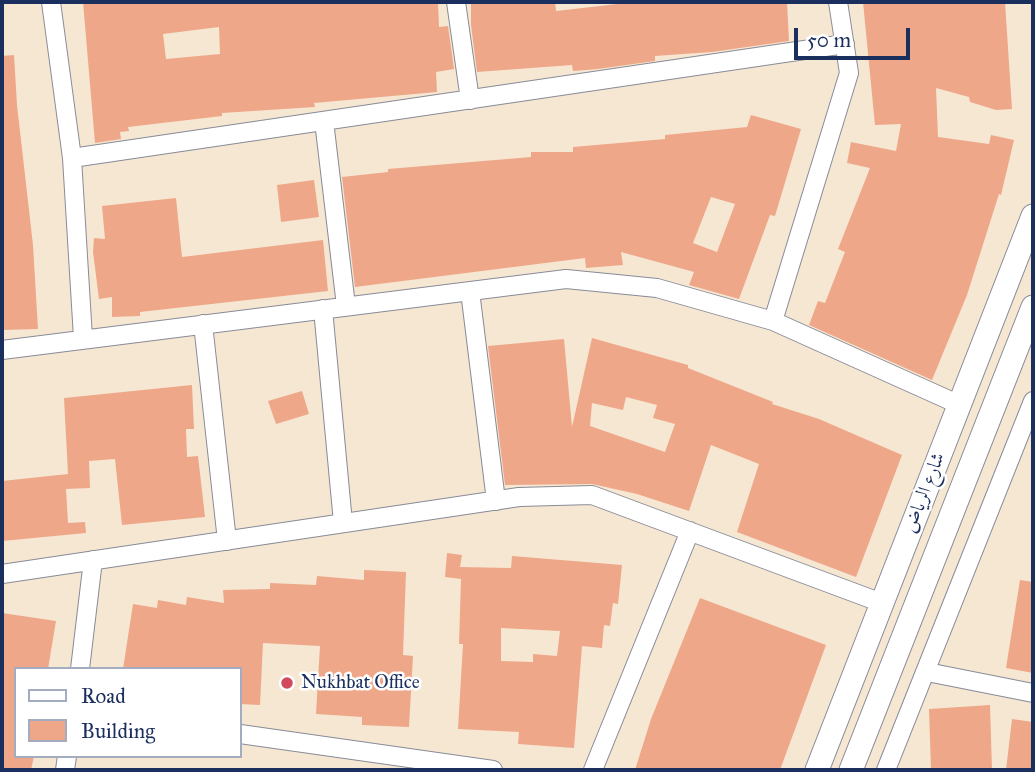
<!DOCTYPE html>
<meta charset="utf-8">
<style>
body{margin:0}
#map{position:relative;width:1035px;height:772px;overflow:hidden;background:#f6e7d2;font-family:"IM FELL Great Primer",serif}
canvas{display:block}
.frame{position:absolute;inset:0;border:4px solid #1b2f5e;pointer-events:none}
.legend{position:absolute;left:14px;top:667px;width:228px;height:91px;box-sizing:border-box;background:#fff;border:2px solid #a4acbf;margin:0;padding:9px 12px;list-style:none;font-size:21px;color:#1b2f5e}
.legend li{display:flex;align-items:center;gap:14px;height:35px}
.legend b{width:35px;border:2px solid #a4acbf}
.scale{position:absolute;left:794px;top:28px;width:116px;height:32px;box-sizing:border-box;border:4px solid #1b2f5e;border-top:0;padding-left:9px;font-size:21px;line-height:24px;white-space:nowrap;color:#1b2f5e;-webkit-text-stroke:5px #fff;paint-order:stroke}
</style>
<div id="map">
<canvas width="1035" height="772"></canvas>
<div class="frame"></div>
<ul class="legend">
<li><b style="height:9px;background:#fff"></b>Road</li>
<li><b style="height:19px;background:#efa78a"></b>Building</li>
</ul>
<div class="scale">50 m</div>
</div>
<script>
const c = document.querySelector('canvas').getContext('2d');
c.lineJoin = 'round';
function fillPath(path, color) { c.fillStyle = color; c.fill(path, 'evenodd'); }
const poly = rows => new Path2D(rows.map(r => 'M' + r).join(''));
function trace(path, color, width, dash) { c.strokeStyle = color; c.lineWidth = width; c.lineCap = dash ? 'butt' : 'round'; c.setLineDash(dash || []); c.stroke(path); }
function label(font, color, halo, rows, align = 'center') {
  c.font = font + ' "IM FELL Great Primer",Amiri,serif'; c.lineWidth = 5; c.setLineDash([]); c.textBaseline = 'middle'; c.strokeStyle = halo; c.fillStyle = color; for (const [text, x, y, turn = 0] of rows) {
    c.save(); c.translate(x, y); c.rotate((+turn || 0) * Math.PI / 180); c.textAlign = isNaN(turn) ? turn : align; if (halo) c.strokeText(text, 0, 0); c.fillText(text, 0, 0); c.restore();
  }
}
const building = poly([
 [83,2,438,2,439,27,448,26,454,69,436,72,437,92,314,103,315,107,222,113,222,116,128,127,129,131,120,132,121,139,95,143],
 [219,27,220,54,166,59,163,34],
 [471,2,555,2,556,11,635,2,787,2,789,41,712,52,655,56,655,61,598,69,573,71,572,65,477,72,471,25],
 [863,2,1005,2,1012,109,996,110,970,102,969,97,936,88,938,137,989,144,991,135,1014,140,1001,195,999,194,967,295,932,380,809,325,818,301,825,303,845,252,838,249,870,168,847,163,851,142,896,151,901,124,875,125],
 [14,55,17,105,33,245,38,329,2,330,2,56],
 [751,115,801,129,775,216,770,215,739,299,689,285,694,272,621,252,623,265,586,268,585,258,355,287,342,177,388,172,388,169,531,157,531,152,573,152,573,147,665,139,665,135,747,127],
 [711,197,735,204,717,252,693,243],
 [314,180,319,217,281,222,277,185],
 [176,198,182,257,323,240,328,291,140,312,140,316,112,317,112,297,99,299,93,252,94,238,105,239,102,206],
 [592,338,688,365,688,368,773,402,772,404,819,419,902,455,856,577,737,532,759,464,711,445,689,511,637,494,592,484,505,485,488,346,564,339,572,427],
 [626,397,657,405,653,418,675,424,665,452,590,426,592,403,623,410],
 [192,385,194,429,186,429,187,457,198,456,205,517,122,525,115,459,89,461,90,488,66,489,68,523,85,522,86,533,2,541,2,481,68,474,64,398],
 [302,391,309,414,276,424,268,401],
 [447,553,462,555,460,567,511,568,512,556,622,565,618,604,613,603,610,626,604,625,602,648,582,646,574,748,518,744,519,732,458,729,463,644,459,644,461,579,445,577],
 [501,628,560,631,557,656,533,654,533,662,501,661],
 [364,570,406,572,403,655,413,656,409,727,362,725,362,717,316,714,320,646,263,643,260,705,240,704,240,669,123,669,133,604,157,608,158,600,186,605,187,597,224,603,223,590,270,589,270,583,316,585,317,576,364,580],
 [1020,580,1033,582,1033,673,1006,668],
 [700,598,826,645,780,770,635,770,651,719],
 [2,613,56,621,48,669,16,669,16,756,34,756,31,770,2,770],
 [990,705,992,770,931,770,929,709],
 [1012,719,1033,722,1033,770,1006,770]
]);
const minor = poly([
 [51,2,72,158,83,338],
 [456,2,470,100],
 [324,121,346,306],
 [72,158,845,44],
 [470,291,496,501],
 [323,309,343,523],
 [773,321,849,73,838,2],
 [203,324,227,541],
 [2,350,566,279,657,288,773,321,960,405],
 [2,574,519,497,592,495,882,603],
 [80,669,93,560],
 [927,672,1033,693],
 [240,734,493,770],
 [65,770,67,756],
 [593,770,690,531],
 [886,770,1033,401]
]);
const major = poly([
 [817,770,1033,216],
 [851,770,1033,307]
]);
const markers = [
 [287,683,7,"#d1495b"]
];
const streetNames = [
 ["شارع الرياض",925,493,-69]
];
const poiNames = [
 ["Nukhbat Office",301,683]
];
fillPath(building, '#efa78a');
trace(minor, '#888b98', 20);
trace(major, '#888b98', 25);
trace(minor, '#fff', 18);
trace(major, '#fff', 23);
for (const [x, y, r, color] of markers) { const dot = new Path2D(); dot.arc(x, y, r, 0, 2 * Math.PI); c.fillStyle = color; c.fill(dot); trace(dot, '#fff', 2.5); }
label('19px', '#1b2f5e', '#fff', streetNames);
label('19px', '#1b2f5e', '#fff', poiNames, 'left');
</script>
